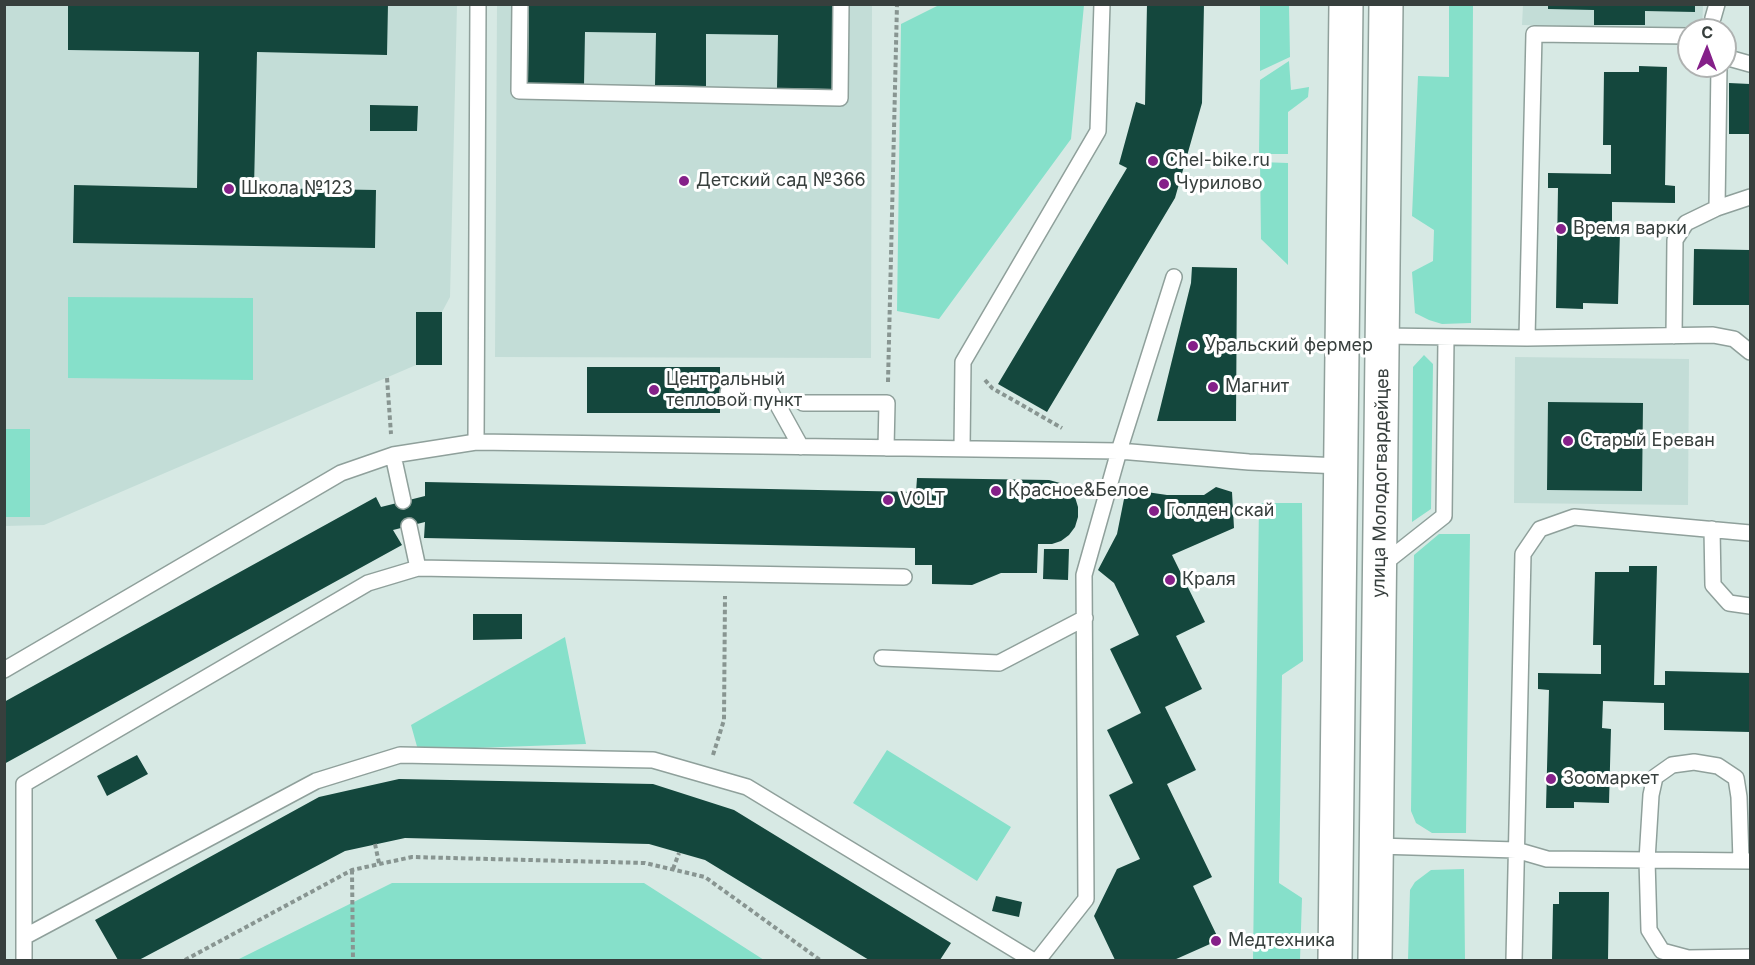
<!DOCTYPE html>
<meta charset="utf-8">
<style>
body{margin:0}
#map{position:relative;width:1755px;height:965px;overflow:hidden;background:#d7e9e4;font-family:Inter,sans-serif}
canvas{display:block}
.frame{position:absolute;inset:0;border:6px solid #373f3d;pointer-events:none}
.north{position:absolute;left:1677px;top:18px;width:60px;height:60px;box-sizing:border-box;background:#fff;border:2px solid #afb2b1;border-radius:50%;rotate:1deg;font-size:16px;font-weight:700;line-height:24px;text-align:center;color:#373f3d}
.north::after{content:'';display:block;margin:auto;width:21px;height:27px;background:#852089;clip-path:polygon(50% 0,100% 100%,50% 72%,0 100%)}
</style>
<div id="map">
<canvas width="1755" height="965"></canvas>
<div class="frame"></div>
<div class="north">С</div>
</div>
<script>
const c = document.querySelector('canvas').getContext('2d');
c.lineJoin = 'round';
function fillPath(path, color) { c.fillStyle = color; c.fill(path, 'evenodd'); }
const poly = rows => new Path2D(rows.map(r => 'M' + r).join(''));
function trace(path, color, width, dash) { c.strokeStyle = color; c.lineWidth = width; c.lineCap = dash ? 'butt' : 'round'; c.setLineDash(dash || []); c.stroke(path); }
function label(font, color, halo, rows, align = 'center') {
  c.font = font + ' Inter,sans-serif'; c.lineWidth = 6; c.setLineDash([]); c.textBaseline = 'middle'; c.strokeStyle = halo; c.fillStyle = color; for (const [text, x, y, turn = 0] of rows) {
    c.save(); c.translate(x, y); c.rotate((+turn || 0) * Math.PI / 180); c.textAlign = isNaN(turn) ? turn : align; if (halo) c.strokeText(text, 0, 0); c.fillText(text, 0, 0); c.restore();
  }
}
const built = poly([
 [4,5,457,5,450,297,442,312,416,312,416,365,44,525,5,526],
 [497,5,872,5,871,358,495,357],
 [1523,5,1703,5,1702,29,1522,25],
 [1515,357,1689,359,1688,505,1514,503]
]);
const green = poly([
 [939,5,1084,5,1071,139,939,319,897,311,901,24],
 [1260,5,1289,5,1290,57,1260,71],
 [1449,5,1473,5,1471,323,1442,324,1429,320,1415,313,1412,272,1433,261,1434,230,1412,216,1418,76,1449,77],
 [1289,61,1291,90,1309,87,1308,97,1288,112,1288,154,1259,154,1260,80],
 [1260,162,1288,163,1288,265,1261,239],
 [68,297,253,298,253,380,68,378],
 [1424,355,1433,364,1431,509,1412,522,1413,367],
 [5,429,30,429,30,517,5,517],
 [1259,503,1302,503,1303,661,1282,675,1279,883,1302,898,1300,960,1253,960],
 [1439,534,1470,534,1466,833,1432,833,1416,823,1411,811,1414,555],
 [565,637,586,744,418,750,411,725],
 [887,750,1011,827,977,881,853,803],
 [1464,869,1465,960,1408,960,1410,890,1415,882,1431,870],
 [392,883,644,883,764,960,237,960]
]);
const building = poly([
 [68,4,388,4,387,55,257,52,254,188,376,190,375,248,73,243,74,185,197,188,199,52,68,50],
 [529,4,771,4,834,6,833,89,777,88,778,35,706,34,706,86,655,85,656,33,585,32,584,85,528,84],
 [1147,4,1204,4,1202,103,1175,198,1047,412,998,384,1127,168,1119,164,1136,102,1145,105],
 [1548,4,1695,4,1695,12,1645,11,1645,25,1594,25,1594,10,1548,9],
 [1639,66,1667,67,1665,185,1675,186,1675,203,1612,202,1612,230,1620,231,1618,304,1583,303,1583,309,1556,308,1558,188,1548,188,1548,173,1611,174,1611,145,1603,145,1604,72,1639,72],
 [1729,83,1750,84,1750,134,1729,134],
 [370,105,418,106,417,131,370,131],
 [1694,249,1750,250,1750,305,1693,305],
 [1192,267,1237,268,1236,421,1157,421,1191,283],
 [416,312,442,312,442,365,416,365],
 [587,367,720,367,720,413,587,413],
 [1548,402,1643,403,1642,491,1547,490],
 [917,478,1049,480,1060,483,1069,490,1075,497,1078,507,1078,517,1075,527,1069,535,1061,541,1052,544,1038,544,1037,573,1001,573,972,585,932,584,932,565,915,565,915,548,424,538,425,522,393,530,402,545,4,764,4,702,376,497,381,507,425,496,425,482,916,492],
 [1216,487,1232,492,1234,528,1172,555,1205,622,1176,636,1202,689,1165,707,1196,770,1167,784,1212,877,1193,886,1219,940,1174,960,1115,960,1094,916,1117,869,1140,859,1109,795,1133,783,1107,730,1141,713,1110,649,1139,635,1114,583,1098,570,1117,534,1126,489,1167,495,1204,495],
 [1044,549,1069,549,1068,580,1043,579],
 [1629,566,1657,566,1654,685,1665,685,1665,671,1750,673,1750,732,1664,730,1664,703,1603,701,1602,728,1611,729,1609,803,1574,802,1574,808,1546,808,1549,690,1538,689,1538,673,1601,674,1601,645,1593,645,1595,572,1629,572],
 [473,614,522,614,522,639,473,640],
 [137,755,148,774,107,796,97,776],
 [399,779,653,784,734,810,951,943,940,960,869,960,705,860,649,844,405,838,345,851,139,960,118,960,95,920,319,797],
 [1559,892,1609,892,1608,960,1552,960,1553,904,1559,904],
 [996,896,1022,902,1019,917,992,911]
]);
const path = poly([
 [387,378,391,434],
 [985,380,992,388,1062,428],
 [888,382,897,4],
 [713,755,724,720,725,596],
 [375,844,379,863],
 [673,869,679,853],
 [352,870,353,960],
 [185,960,352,870,412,857,645,863,705,877,820,960]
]);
const service = poly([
 [520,4,519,91,840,98,841,4],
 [1713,18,1717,4],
 [1725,57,1750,64],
 [1717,208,1719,66],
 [1383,336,1527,338,1713,335,1734,339,1750,352],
 [1674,336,1675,240,1686,223,1717,208,1750,197],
 [1527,338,1534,34,1689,36],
 [728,392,770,391,801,447],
 [803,403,887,403,886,448],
 [476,442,478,4],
 [962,449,963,362,1098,131,1102,4],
 [393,455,403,501],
 [409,526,418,568],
 [1712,529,1713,585,1729,603,1750,606],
 [1382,565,1444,516,1446,338],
 [882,658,999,663,1085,618],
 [4,670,341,473,393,455,476,442,1119,451,1249,462,1340,466],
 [1377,846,1516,850,1547,859,1750,861],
 [1741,861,1739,797,1736,778,1718,766,1694,762,1672,765,1655,777,1651,795,1647,860,1649,930,1662,951,1688,958,1750,957],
 [24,937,316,781,400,755,653,760,747,787,1032,960],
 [24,960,24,784,368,583,418,568,904,577],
 [1038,960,1086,899,1084,575,1119,451,1174,277],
 [1514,960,1523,554,1540,529,1574,517,1750,533]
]);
const secondary = poly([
 [1335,960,1346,4],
 [1375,960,1386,4]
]);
const markers = [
 [1153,161,6,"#852089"],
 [684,181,6,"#852089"],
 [1164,184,6,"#852089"],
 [229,189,6,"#852089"],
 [1561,229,6,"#852089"],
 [1193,346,6,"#852089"],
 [1213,387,6,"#852089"],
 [654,390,6,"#852089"],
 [1568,441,6,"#852089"],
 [996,491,6,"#852089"],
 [888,500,6,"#852089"],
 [1154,511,6,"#852089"],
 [1170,580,6,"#852089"],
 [1551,779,6,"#852089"],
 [1216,941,6,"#852089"]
];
const poiNames = [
 ["Chel-bike.ru",1165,161],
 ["Детский сад №366",696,181],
 ["Чурилово",1176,184],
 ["Школа №123",241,189],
 ["Время варки",1573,229],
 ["Уральский фермер",1205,346],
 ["Центральный",666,380],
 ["тепловой пункт",666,401],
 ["Магнит",1225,387],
 ["Старый Ереван",1580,441],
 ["Красное&Белое",1008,491],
 ["VOLT",900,500],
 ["Голден скай",1166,511],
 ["Краля",1182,580],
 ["Зоомаркет",1563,779],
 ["Медтехника",1228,941]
];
const streetNames = [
 ["улица Молодогвардейцев",1381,483,-89]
];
fillPath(built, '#c3ddd7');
fillPath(green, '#86e0ca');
fillPath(building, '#14473d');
trace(service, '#8fa09b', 18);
trace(secondary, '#8fa09b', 36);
trace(path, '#889591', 4, [4.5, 3]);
trace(service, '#fff', 15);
trace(secondary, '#fff', 33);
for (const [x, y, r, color] of markers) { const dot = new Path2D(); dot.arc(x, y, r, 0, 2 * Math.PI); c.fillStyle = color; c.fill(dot); trace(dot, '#fff', 2); }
label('18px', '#373f3d', '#fff', poiNames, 'left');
label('18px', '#373f3d', '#fff', streetNames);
</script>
